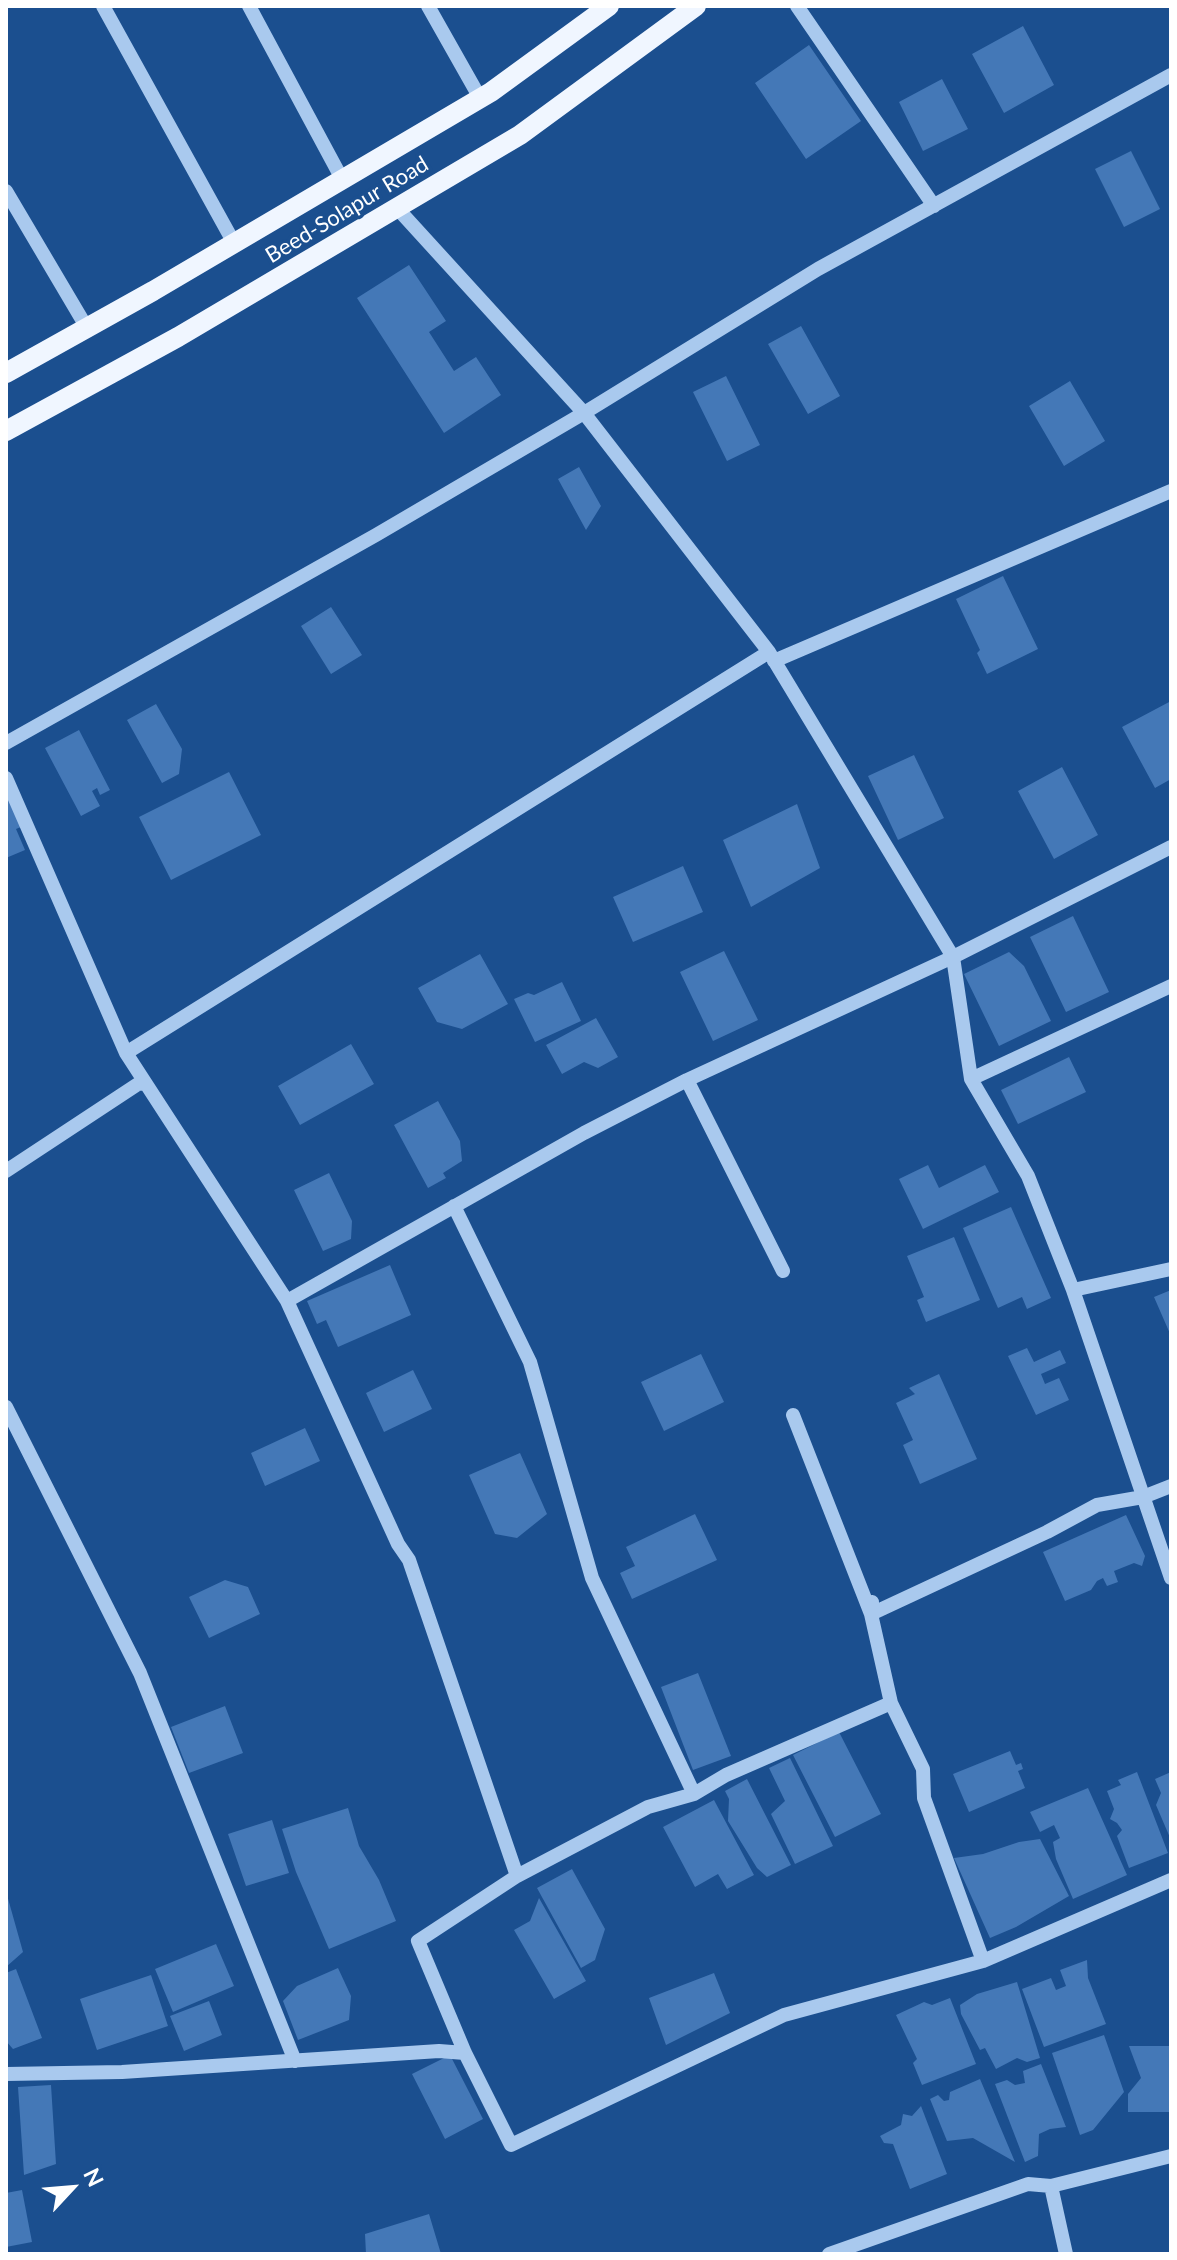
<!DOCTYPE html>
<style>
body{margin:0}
#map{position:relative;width:1177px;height:2260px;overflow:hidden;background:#1b4f8f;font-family:Lato,sans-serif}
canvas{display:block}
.frame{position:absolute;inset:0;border:8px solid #fff;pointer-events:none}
.north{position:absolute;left:32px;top:2148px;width:80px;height:80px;-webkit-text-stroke:6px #1b4f8f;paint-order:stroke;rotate:64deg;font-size:22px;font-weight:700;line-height:32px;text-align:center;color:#fff}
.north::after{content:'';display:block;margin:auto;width:28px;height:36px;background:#fff;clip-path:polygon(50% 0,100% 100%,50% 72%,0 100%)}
</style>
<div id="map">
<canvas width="1177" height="2260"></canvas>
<div class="frame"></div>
<div class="north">N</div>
</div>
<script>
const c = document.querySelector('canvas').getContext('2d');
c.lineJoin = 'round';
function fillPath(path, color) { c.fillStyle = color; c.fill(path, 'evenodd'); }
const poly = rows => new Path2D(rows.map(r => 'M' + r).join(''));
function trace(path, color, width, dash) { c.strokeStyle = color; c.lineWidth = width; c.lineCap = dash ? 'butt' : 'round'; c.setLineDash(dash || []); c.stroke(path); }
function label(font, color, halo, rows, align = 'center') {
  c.font = font + ' Lato,sans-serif'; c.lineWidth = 7; c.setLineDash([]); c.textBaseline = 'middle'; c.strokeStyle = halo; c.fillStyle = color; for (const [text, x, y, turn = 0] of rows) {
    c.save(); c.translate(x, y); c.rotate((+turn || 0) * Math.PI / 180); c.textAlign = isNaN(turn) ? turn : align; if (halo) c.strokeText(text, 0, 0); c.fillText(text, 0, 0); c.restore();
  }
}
const building = poly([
 [1023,26,1054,85,1004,113,972,54],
 [809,45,861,121,806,159,755,83],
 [942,79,968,129,923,151,899,102],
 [1131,151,1160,209,1124,227,1095,169],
 [409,265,446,321,429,332,454,371,476,357,501,395,444,433,357,298],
 [801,326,840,396,808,414,768,344],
 [726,376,760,445,727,461,693,392],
 [1070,381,1105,441,1064,466,1029,406],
 [579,467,601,506,586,530,558,479],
 [1003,576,1038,649,987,674,977,653,980,650,956,599],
 [331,607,362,655,331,674,301,626],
 [1171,701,1171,779,1155,788,1122,727],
 [156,704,182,749,179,774,162,783,127,720],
 [79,730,110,790,100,795,97,788,92,791,100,806,81,816,45,748],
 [914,755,944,818,898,840,868,776],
 [1062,767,1098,835,1054,859,1018,791],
 [229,772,261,835,171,880,139,817],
 [6,791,21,827,16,829,25,850,6,858],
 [797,804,820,868,751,907,723,840],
 [683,866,703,912,633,942,613,897],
 [1073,916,1109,992,1066,1012,1030,937],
 [724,951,758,1020,713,1041,680,972],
 [1009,952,1024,966,1051,1021,999,1046,964,974],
 [480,954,508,1004,462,1029,437,1022,418,988],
 [562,982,581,1021,535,1042,514,999,528,993,534,995],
 [596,1018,618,1057,598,1068,584,1062,562,1074,546,1045],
 [351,1044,374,1084,300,1125,278,1086],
 [1069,1057,1086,1092,1018,1124,1001,1090],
 [438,1101,460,1141,462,1161,443,1173,446,1178,428,1188,394,1125],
 [928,1165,939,1188,985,1165,999,1192,923,1229,899,1179],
 [329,1173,352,1221,351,1239,323,1251,294,1190],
 [1011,1207,1051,1298,1027,1309,1022,1297,998,1308,963,1228],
 [954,1237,980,1300,926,1322,917,1300,924,1297,907,1256],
 [390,1265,411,1315,338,1347,326,1320,317,1324,307,1301],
 [1171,1290,1171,1336,1154,1297],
 [1027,1348,1034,1362,1060,1350,1066,1363,1041,1374,1045,1384,1059,1378,1069,1400,1036,1415,1008,1356],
 [701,1354,724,1402,664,1431,641,1382],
 [413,1370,432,1409,384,1432,366,1393],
 [939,1374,977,1459,920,1484,903,1445,913,1440,896,1403,915,1394,909,1388],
 [305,1428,320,1461,265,1486,251,1453],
 [520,1453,547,1514,517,1538,495,1534,469,1475],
 [695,1514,717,1560,632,1599,620,1573,635,1566,626,1547],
 [1126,1515,1145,1556,1142,1566,1134,1563,1114,1571,1118,1582,1107,1586,1103,1578,1097,1581,1091,1590,1065,1601,1043,1552],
 [225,1580,248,1587,260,1614,209,1638,189,1597],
 [698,1673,731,1756,693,1770,661,1687],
 [225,1706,243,1753,189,1773,171,1727],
 [839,1732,881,1814,835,1837,793,1755],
 [1010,1751,1016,1765,1021,1763,1023,1769,1018,1771,1025,1788,969,1812,953,1774],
 [790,1758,833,1846,795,1864,771,1814,785,1801,769,1768],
 [1137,1772,1168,1853,1129,1868,1117,1836,1122,1830,1117,1823,1110,1819,1114,1809,1107,1791,1121,1785,1118,1780],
 [1171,1772,1171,1840,1156,1805,1161,1793,1155,1779],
 [747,1779,791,1865,767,1877,757,1868,728,1821,729,1799,725,1791],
 [1088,1788,1127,1875,1073,1899,1056,1859,1053,1842,1060,1838,1054,1825,1040,1832,1030,1812],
 [714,1800,754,1875,727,1889,718,1874,695,1887,663,1827],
 [348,1808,359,1846,379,1880,396,1921,329,1949,296,1872,282,1829],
 [272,1820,289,1873,246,1886,228,1834],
 [1040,1839,1069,1896,1016,1927,990,1938,954,1858,983,1854,1019,1842],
 [572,1869,605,1929,595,1960,581,1968,537,1888],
 [7,1895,23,1952,6,1967,6,1895],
 [539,1898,586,1981,554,1999,514,1930,530,1921],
 [216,1944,234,1986,173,2012,155,1969],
 [1087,1960,1088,1978,1106,2024,1044,2047,1022,1989,1051,1978,1056,1990,1066,1986,1060,1970],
 [338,1968,351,1996,349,2020,298,2040,283,2001,297,1986],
 [16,1969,42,2038,13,2049,6,2041,6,1973],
 [714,1973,730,2013,666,2045,649,1998],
 [151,1975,168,2026,97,2050,80,1999],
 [1017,1982,1040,2058,1027,2062,1017,2058,996,2069,985,2048,980,2050,961,2014,960,2005,977,1994],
 [950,1998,976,2064,922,2085,913,2063,917,2059,896,2015,924,2002,932,2005],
 [209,2001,222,2035,184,2051,170,2016],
 [1104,2035,1124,2092,1093,2130,1080,2135,1052,2053],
 [1129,2046,1171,2046,1171,2112,1128,2112,1128,2094,1141,2078],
 [450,2055,483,2119,445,2139,412,2074],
 [1041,2064,1066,2127,1050,2129,1039,2134,1038,2156,1025,2162,995,2084,1007,2080,1015,2085,1025,2083,1023,2071],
 [980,2079,1015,2162,973,2138,947,2141,930,2099,938,2095,944,2101,949,2100,950,2092],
 [51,2085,56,2164,24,2175,18,2087],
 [921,2106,947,2174,910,2189,893,2144,884,2143,880,2136,901,2125,903,2114,912,2116],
 [22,2190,32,2242,6,2247,6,2193],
 [429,2214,441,2254,366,2254,365,2234]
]);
const minor = poly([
 [103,6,234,243],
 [249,6,342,179],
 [428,6,480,98],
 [797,6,934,206],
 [6,191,87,328],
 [397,208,584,413,769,652,953,957,971,1079,1028,1176,1073,1290,1171,1578],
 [774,661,1171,491],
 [6,743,376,535,584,413,818,269,1171,75],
 [6,778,126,1053,287,1301],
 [126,1053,769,652],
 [971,1079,1171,986],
 [687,1080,783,1271],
 [6,1171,138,1084,145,1083],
 [454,1206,530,1362,592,1578,694,1794],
 [1073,1290,1171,1269],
 [6,1407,140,1673,295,2061],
 [793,1415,871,1614,872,1602],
 [891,1703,726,1775,694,1794,648,1807,517,1876,418,1941,465,2053,511,2145,784,2015,983,1961,1171,1880],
 [517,1876,409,1560,398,1544,287,1301,584,1133,687,1080,953,957,1171,847],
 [983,1961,924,1798,923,1769,891,1703,871,1614,1047,1532,1097,1505,1143,1497,1171,1486],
 [6,2074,122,2072,439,2051,465,2053],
 [1051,2186,1066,2254],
 [829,2254,1028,2184,1051,2186,1171,2156]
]);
const major = poly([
 [6,373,153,291,491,92,609,6],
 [6,431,178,337,520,135,696,6]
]);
const streetNames = [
 ["Beed-Solapur Road",347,210,-31]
];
fillPath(building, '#4478b7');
trace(minor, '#a9c9ee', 14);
trace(major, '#f0f6ff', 20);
label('22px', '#fff', '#1b4f8f', streetNames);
</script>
